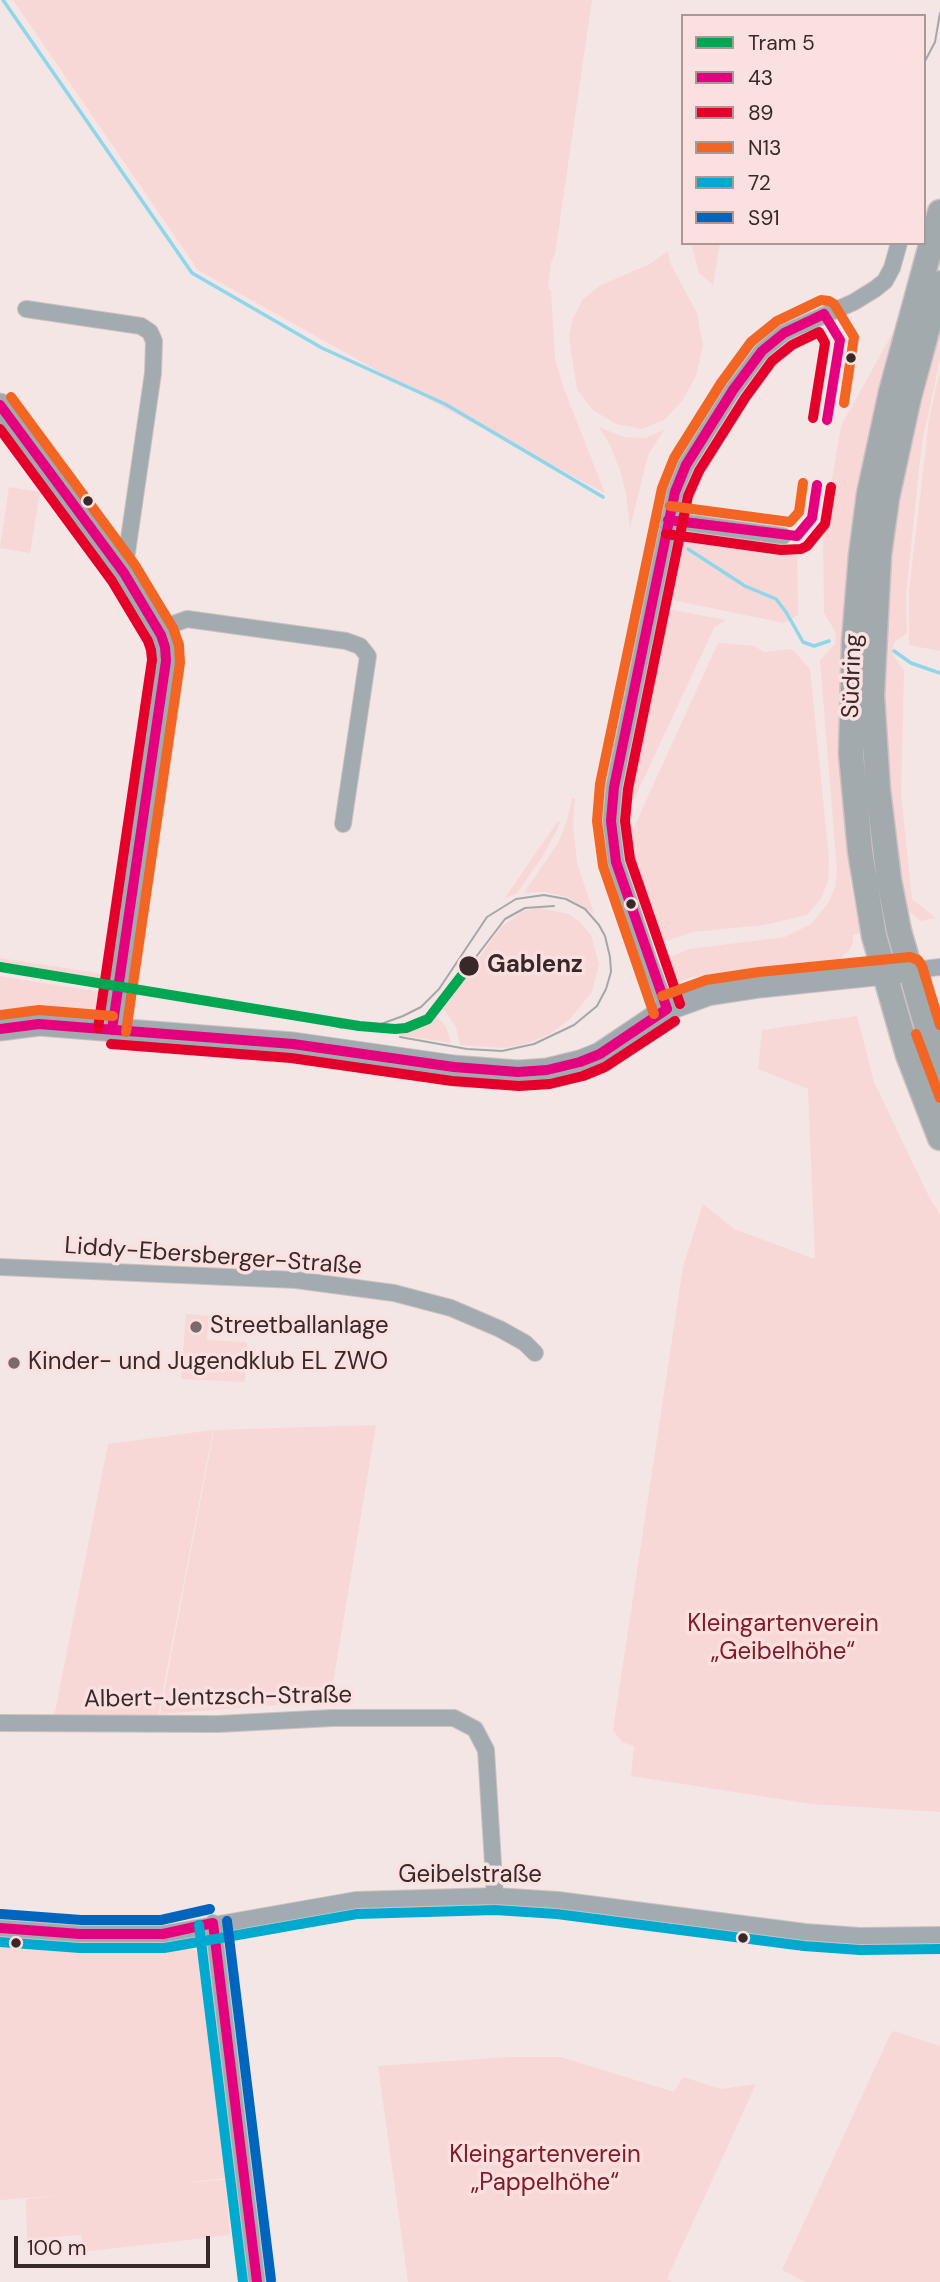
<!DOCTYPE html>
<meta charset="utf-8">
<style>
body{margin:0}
#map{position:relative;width:940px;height:2282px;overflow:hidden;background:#f4e6e5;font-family:"DM Sans",sans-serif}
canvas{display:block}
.legend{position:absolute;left:681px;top:14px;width:245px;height:231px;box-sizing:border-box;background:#fae0df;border:2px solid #ad9696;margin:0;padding:9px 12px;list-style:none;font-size:21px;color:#392828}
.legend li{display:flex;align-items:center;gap:14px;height:35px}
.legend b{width:35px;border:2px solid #ad9696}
.scale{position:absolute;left:14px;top:2236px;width:196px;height:32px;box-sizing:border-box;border:4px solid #392828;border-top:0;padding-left:9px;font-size:21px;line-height:24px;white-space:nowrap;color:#392828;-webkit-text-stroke:5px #fae0df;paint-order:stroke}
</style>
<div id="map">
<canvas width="940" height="2282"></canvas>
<ul class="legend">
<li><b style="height:9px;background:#00a651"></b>Tram 5</li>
<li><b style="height:9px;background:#e5007d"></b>43</li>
<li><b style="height:9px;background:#e4002b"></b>89</li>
<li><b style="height:9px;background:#f26522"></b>N13</li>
<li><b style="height:9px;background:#00a9ce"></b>72</li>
<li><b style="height:9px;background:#0065bd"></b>S91</li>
</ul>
<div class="scale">100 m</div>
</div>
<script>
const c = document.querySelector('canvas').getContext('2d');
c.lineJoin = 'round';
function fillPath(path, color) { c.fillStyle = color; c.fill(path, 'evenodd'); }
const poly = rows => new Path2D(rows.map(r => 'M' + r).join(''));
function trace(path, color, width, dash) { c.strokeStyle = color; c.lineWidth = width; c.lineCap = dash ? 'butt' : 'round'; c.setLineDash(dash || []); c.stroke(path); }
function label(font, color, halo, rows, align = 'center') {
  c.font = font + ' "DM Sans",sans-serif'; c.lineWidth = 7; c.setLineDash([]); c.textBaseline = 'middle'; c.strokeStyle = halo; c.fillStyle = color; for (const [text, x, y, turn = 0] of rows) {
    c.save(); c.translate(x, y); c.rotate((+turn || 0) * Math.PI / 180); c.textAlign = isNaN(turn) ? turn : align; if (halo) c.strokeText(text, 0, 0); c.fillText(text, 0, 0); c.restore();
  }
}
const green = poly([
 [13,0,592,0,555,254,551,263,548,288,551,291,555,359,564,389,605,493,437,404,198,270],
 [691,243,720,243,713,285,699,273],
 [668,251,670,263,697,313,703,346,696,376,682,401,664,420,642,429,616,424,593,410,577,389,569,338,573,318,583,299,601,285,650,264],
 [901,318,850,835,850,880,860,933,853,935,853,943,848,952,836,962,693,977,674,983,666,978,660,967,670,957,689,949,785,937,811,924,829,902,835,888,837,871,820,660,835,644,836,633,824,613,823,534,841,426],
 [940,326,940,360,923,437,919,469,906,595,907,633,894,642,892,653,904,671,901,795,912,899,936,918,921,921,906,909,898,860,882,694,884,627,895,521,907,457],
 [940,370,940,651,909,645,909,591,920,498,929,420],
 [599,427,624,437,645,438,664,430,648,455,630,528,626,493,620,470,610,445],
 [9,487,40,492,30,553,0,548],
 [673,529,797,545,798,615,784,623,672,600,663,589],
 [668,609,726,620,714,628,623,823,619,822],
 [718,643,754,646,764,652,792,649,810,669,829,860,828,882,820,900,807,915,764,925,693,932,656,944,630,875,628,840],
 [572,798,575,799,573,825,577,863,594,914,568,897,545,892,524,893,558,843,567,821],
 [558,821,560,822,557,830,541,859,517,893,504,899],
 [540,908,568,914,580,922,591,935,599,964,592,992,570,1019,550,1034,529,1043,505,1048,460,1045,456,1027,443,1008,501,927,523,911],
 [0,958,110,975,109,982,0,964],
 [0,976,107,993,101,1008,88,1015,76,1017,27,1014,0,1019],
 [436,1015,446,1027,451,1043,399,1035,400,1032,422,1026],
 [857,1016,874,1082,929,1197,940,1214,940,1812,812,1804,631,1776,634,1746,622,1742,613,1730,683,1267,703,1204,734,1229,815,1259,808,1089,758,1069,762,1030],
 [186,1314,209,1316,207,1340,247,1342,245,1382,181,1379],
 [376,1425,330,1701,160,1714,214,1430],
 [213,1430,158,1716,54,1717,108,1444],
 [0,1945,86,1952,189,1946,198,1954,226,2178,182,2183,225,2180,230,2235,83,2252,81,2235,27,2239,26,2199,62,2195,0,2200],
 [894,2031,940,2046,940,2282,806,2282,782,2270,891,2033],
 [510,2057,561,2057,674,2092,683,2077,721,2089,756,2084,667,2279,672,2282,408,2282,378,2066]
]);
const stream = poly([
 [3,0,192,273,322,348,445,404,603,497],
 [688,549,745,586,776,599,786,612,803,642,814,646,829,641],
 [894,651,911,663,940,673]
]);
const street = poly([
 [26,309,141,326,150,332,154,341,153,373,124,573],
 [668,520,783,536],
 [161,635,176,623,187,619,346,641,360,646,368,656,343,824],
 [909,971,940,967],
 [667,1009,650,964,616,862,611,821,614,787,675,492,686,465,733,390,762,351,784,333,854,302,875,289,885,281,892,268,899,243],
 [0,1267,296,1280,394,1293,451,1308,500,1329,525,1343,535,1353],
 [0,1723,218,1724,332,1718,454,1718,475,1729,486,1750,495,1896],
 [213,1923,257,2282],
 [0,1928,80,1934,163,1934,356,1900,495,1896,558,1900,805,1932,860,1936,940,1935]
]);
const secondary = poly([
 [0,405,124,573,161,635,165,647,166,661,112,1030],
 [0,1029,39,1024,293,1044,454,1067,518,1072,547,1070,580,1062,600,1054,667,1009,708,994,760,986,903,971]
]);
const primary = poly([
 [940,212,891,392,869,494,861,555,854,641,851,754,860,851,874,936,908,1055,940,1138],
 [940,283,909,397,887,498,879,555,872,695,878,790,889,880,899,931,940,1073]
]);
const tram = poly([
 [924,63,935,42,940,13],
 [469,966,505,919,525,908,554,906],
 [281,1012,342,1028],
 [349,1024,381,1024,403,1016,421,1007,439,989,487,917,516,899,544,895,566,899,585,909,599,925,605,936,610,957,611,972,606,989,597,1006,574,1025,534,1044,502,1051,467,1049,400,1037]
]);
const bus1 = poly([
 [0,405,124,573,161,635,165,647,166,661,112,1030],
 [668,520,797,536,812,518,817,485],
 [667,1009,616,862,611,821,614,787,675,492,686,465,733,390,762,351,784,333,824,314,840,340,827,420],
 [0,1029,39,1024,293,1044,454,1067,518,1072,547,1070,580,1062,600,1054,667,1009],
 [213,1923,257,2282],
 [0,1928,80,1934,163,1934,213,1923]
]);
const bus2 = poly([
 [0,429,112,581,148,641,151,650,152,660,98,1028],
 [666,534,781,550,801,549,807,546,825,524,831,487],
 [680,1004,630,859,625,821,628,789,688,496,699,471,745,398,772,361,792,345,819,332,825,343,813,418],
 [111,1044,291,1058,452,1081,519,1086,550,1084,583,1076,605,1067,675,1021]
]);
const bus3 = poly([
 [11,397,135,565,173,628,179,645,180,663,126,1032],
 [670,506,790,522,799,512,803,483],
 [662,996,706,980,759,972,910,957,918,960,922,966,940,1025],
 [654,1014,603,866,597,821,600,784,662,488,674,458,721,383,751,342,777,321,821,300,829,301,834,304,854,337,844,403],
 [0,1015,39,1010,113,1016],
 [916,1034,940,1098]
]);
const bus4 = poly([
 [199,1925,243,2282],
 [0,1942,80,1948,164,1948,357,1914,495,1910,557,1914,804,1946,860,1950,940,1949]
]);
const bus5 = poly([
 [1,1914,81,1920,161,1920,210,1909],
 [227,1921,271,2280]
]);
const tram1 = poly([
 [0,967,359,1026,395,1029,406,1028,428,1019,469,966]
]);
const markers = [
 [851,358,6,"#392828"],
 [88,501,6,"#392828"],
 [631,904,6,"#392828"],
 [469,966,11,"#392828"],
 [196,1327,7,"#7a6a6a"],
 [14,1363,7,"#7a6a6a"],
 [743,1938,6,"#392828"],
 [16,1943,6,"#392828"]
];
const streetNames = [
 ["Südring",853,676,-88],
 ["Liddy-Ebersberger-Straße",213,1257,4],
 ["Albert-Jentzsch-Straße",218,1698,-1],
 ["Geibelstraße",470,1876]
];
const stopNames = [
 ["Gablenz",487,966]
];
const poiNames = [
 ["Streetballanlage",210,1327],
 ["Kinder- und Jugendklub EL ZWO",28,1363]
];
const parkNames = [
 ["Kleingartenverein",783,1625],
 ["„Geibelhöhe“",783,1653],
 ["Kleingartenverein",545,2156],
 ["„Pappelhöhe“",545,2184]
];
fillPath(green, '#f8d7d7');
trace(stream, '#8ed6eb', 3.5);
trace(street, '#cdc1c1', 18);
trace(secondary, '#cdc1c1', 25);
trace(primary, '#cdc1c1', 27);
trace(street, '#a2abaf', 16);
trace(secondary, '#a1aaae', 23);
trace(primary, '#a2aaae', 24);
trace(tram, '#a4a7aa', 2);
trace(bus1, '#e5007d', 10);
trace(bus2, '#e4002b', 10);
trace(bus3, '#f26522', 10);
trace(bus4, '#00a9ce', 10);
trace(bus5, '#0065bd', 10);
trace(tram1, '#00a651', 10);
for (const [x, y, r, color] of markers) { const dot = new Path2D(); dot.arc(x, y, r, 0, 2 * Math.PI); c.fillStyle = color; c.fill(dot); trace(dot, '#fae0df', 2.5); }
label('24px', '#392828', '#fae0df', streetNames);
label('bold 24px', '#392828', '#fae0df', stopNames, 'left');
label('24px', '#392828', '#fae0df', poiNames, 'left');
label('24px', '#821a29', '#fae0df', parkNames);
</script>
